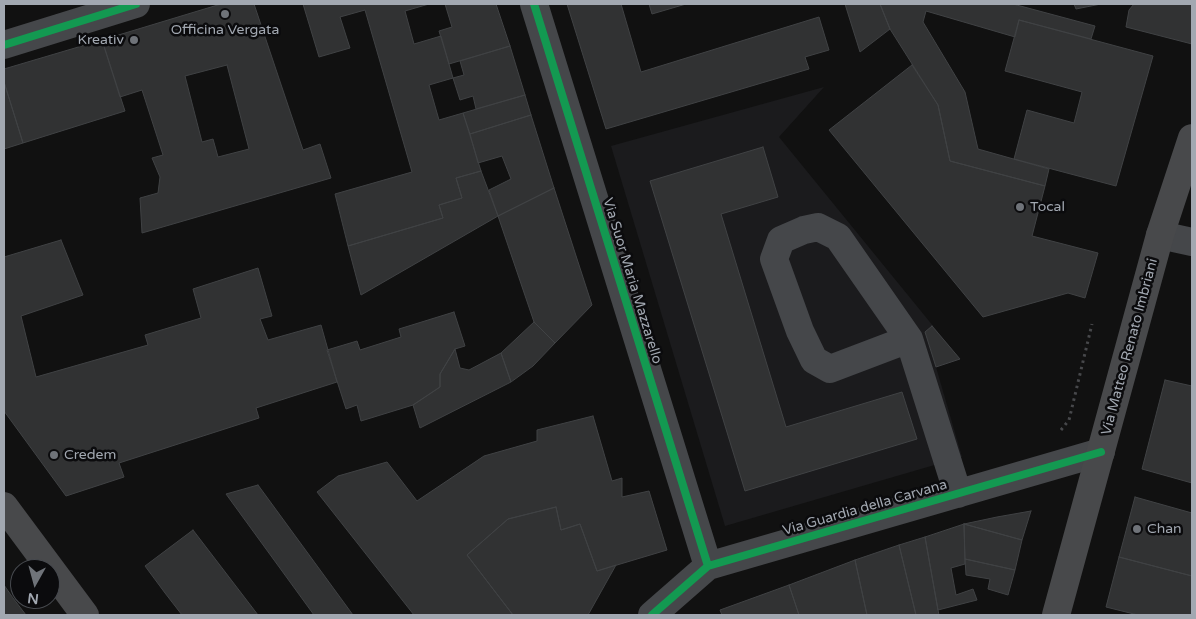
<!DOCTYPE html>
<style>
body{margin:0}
#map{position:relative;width:1196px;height:619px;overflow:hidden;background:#111;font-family:"Varela Round",sans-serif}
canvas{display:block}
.frame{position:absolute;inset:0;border:5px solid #a2a8b1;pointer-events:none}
.north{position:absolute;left:10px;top:559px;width:50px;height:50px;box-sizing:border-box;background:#0b0b0d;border:1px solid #474a4f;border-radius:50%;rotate:187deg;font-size:14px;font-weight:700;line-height:20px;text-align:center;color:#a2a8b1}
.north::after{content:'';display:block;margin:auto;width:18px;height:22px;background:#6f7379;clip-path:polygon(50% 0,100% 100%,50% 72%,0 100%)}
</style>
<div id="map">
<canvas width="1196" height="619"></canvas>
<div class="frame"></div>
<div class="north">N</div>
</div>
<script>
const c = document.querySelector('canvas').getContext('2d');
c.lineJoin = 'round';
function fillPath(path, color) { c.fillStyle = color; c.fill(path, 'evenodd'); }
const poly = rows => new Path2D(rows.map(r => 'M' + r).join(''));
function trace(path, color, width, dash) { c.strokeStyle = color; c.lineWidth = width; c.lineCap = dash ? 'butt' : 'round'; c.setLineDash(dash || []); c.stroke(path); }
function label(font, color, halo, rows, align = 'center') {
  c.font = font + ' "Varela Round",sans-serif'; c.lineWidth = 5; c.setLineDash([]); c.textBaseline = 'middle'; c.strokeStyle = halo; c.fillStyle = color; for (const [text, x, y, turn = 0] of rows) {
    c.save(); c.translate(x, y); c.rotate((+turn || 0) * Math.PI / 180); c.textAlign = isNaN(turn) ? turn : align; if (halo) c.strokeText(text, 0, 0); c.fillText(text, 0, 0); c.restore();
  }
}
const built = poly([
 [824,87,779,137,960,359,936,367,962,457,725,526,611,146]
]);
const building = poly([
 [221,4,254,4,303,150,320,144,331,178,142,233,140,198,158,193,160,177,152,158,163,155,142,90,120,97,102,40,221,4],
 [227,65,249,149,218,157,213,139,202,142,185,76,227,65],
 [303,4,429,4,405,11,414,44,441,36,453,78,429,85,439,120,463,113,481,171,456,178,462,198,439,205,443,218,348,246,335,194,412,172,365,10,340,17,350,48,319,57,303,4],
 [445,4,496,4,510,46,449,64,439,31,452,27,445,4],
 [567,4,621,4,641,72,819,17,829,50,805,57,809,69,606,129,567,4],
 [649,4,686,4,652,14,649,4],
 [845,4,880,4,890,29,860,52,845,4],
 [880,4,1013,4,1095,26,1091,39,1019,20,1015,37,926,11,923,22,965,92,978,149,1049,169,1045,186,950,161,938,105,890,29,880,4],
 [1074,4,1101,4,1076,9,1074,4],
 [1134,4,1192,4,1192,44,1126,27,1129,10,1134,4],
 [1019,20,1153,56,1116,186,1014,159,1027,110,1074,123,1082,92,1005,71,1019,20],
 [102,40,125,111,23,143,4,82,4,69,102,40],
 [510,46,525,95,476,109,473,96,460,100,453,78,464,75,460,61,510,46],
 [912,65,938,105,950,161,1045,186,1032,236,1098,253,1085,298,1068,293,983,317,829,130,912,65],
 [4,82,23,143,4,149,4,82],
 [525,95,531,115,470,134,463,113,525,95],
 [531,115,554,188,498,216,489,190,511,179,502,156,478,163,470,134,531,115],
 [763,147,778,197,721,214,786,427,902,392,917,439,745,491,650,181,763,147],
 [481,171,498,216,361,295,348,246,443,218,439,205,462,198,456,178,481,171],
 [554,188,592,305,555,343,534,322,498,216,554,188],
 [61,240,83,295,21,316,36,377,148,345,145,335,201,318,193,289,258,268,272,316,260,319,268,340,321,325,337,382,256,408,259,418,119,463,124,477,66,496,4,411,4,257,61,240],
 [454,312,465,346,455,349,440,374,440,387,413,405,361,421,357,405,346,409,327,350,357,341,360,350,401,337,399,329,454,312],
 [534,322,555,343,533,366,511,382,501,353,534,322],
 [932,326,960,359,936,367,925,332,932,326],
 [455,349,460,368,469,370,501,353,511,382,420,428,413,405,440,387,440,374,455,349],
 [1165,380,1192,386,1192,483,1142,469,1165,380],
 [593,416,612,481,622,478,622,497,649,491,667,550,597,571,580,524,561,530,556,507,508,519,467,555,513,615,414,615,317,492,338,476,387,462,417,501,484,456,537,441,537,430,593,416],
 [258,485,353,615,314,615,226,494,258,485],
 [1135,497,1192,513,1192,576,1119,557,1135,497],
 [556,507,561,530,580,524,597,571,616,565,588,615,513,615,467,555,508,519,556,507],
 [1031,511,1022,540,964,524,997,517,1031,511],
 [964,524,965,564,951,568,956,595,973,589,977,600,938,610,925,537,964,524],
 [964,524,1022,540,1015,570,965,559,964,524],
 [193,530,258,615,182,615,165,593,145,566,193,530],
 [925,537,938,610,939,615,916,615,899,545,925,537],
 [899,545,916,615,867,615,855,560,899,545],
 [1119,557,1192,576,1192,615,1138,615,1106,607,1119,557],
 [965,559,1015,570,1008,595,988,589,990,579,966,575,965,559],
 [855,560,867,615,799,615,789,585,855,560],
 [4,585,13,598,26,615,4,615,4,585],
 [789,585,799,615,722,615,720,610,789,585]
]);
const path = poly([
 [1061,430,1069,420,1092,324]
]);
const minor = poly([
 [534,4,708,566],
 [4,45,136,4],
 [1160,235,1192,242],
 [909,339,830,369,814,360,800,331,774,259,781,240,804,230,818,227,838,237,909,339,958,494],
 [652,615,708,566,1101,452]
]);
const major = poly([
 [4,506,85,615],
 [1056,615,1160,235,1192,138]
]);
const cycleway = poly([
 [534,4,708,566],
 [4,45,136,4],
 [652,615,708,566,1101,452]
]);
const markers = [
 [225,14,5,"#6f7379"],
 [134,40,5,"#6f7379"],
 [1020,207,5,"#6f7379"],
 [54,455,5,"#6f7379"],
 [1137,529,5,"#6f7379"]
];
const poiNames = [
 ["Officina Vergata",225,30,"center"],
 ["Kreativ",124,40,"right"],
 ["Tocal",1030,207],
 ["Credem",64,455],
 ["Chan",1147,529]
];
const streetNames = [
 ["Via Suor Maria Mazzarello",632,281,73],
 ["Via Matteo Renato Imbriani",1130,347,-75],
 ["Via Guardia della Carvana",865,508,-16]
];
fillPath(built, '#1b1b1d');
fillPath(building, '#313233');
trace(building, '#404244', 1);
trace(path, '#47484b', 3, [2.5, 4]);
trace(minor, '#45474a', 28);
trace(major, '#48494b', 28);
trace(cycleway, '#139951', 8);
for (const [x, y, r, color] of markers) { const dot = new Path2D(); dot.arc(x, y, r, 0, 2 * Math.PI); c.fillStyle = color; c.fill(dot); trace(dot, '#0b0b0d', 2); }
label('14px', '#a2a8b1', '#0b0b0d', poiNames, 'left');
label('14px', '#a2a8b1', '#0b0b0d', streetNames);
</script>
